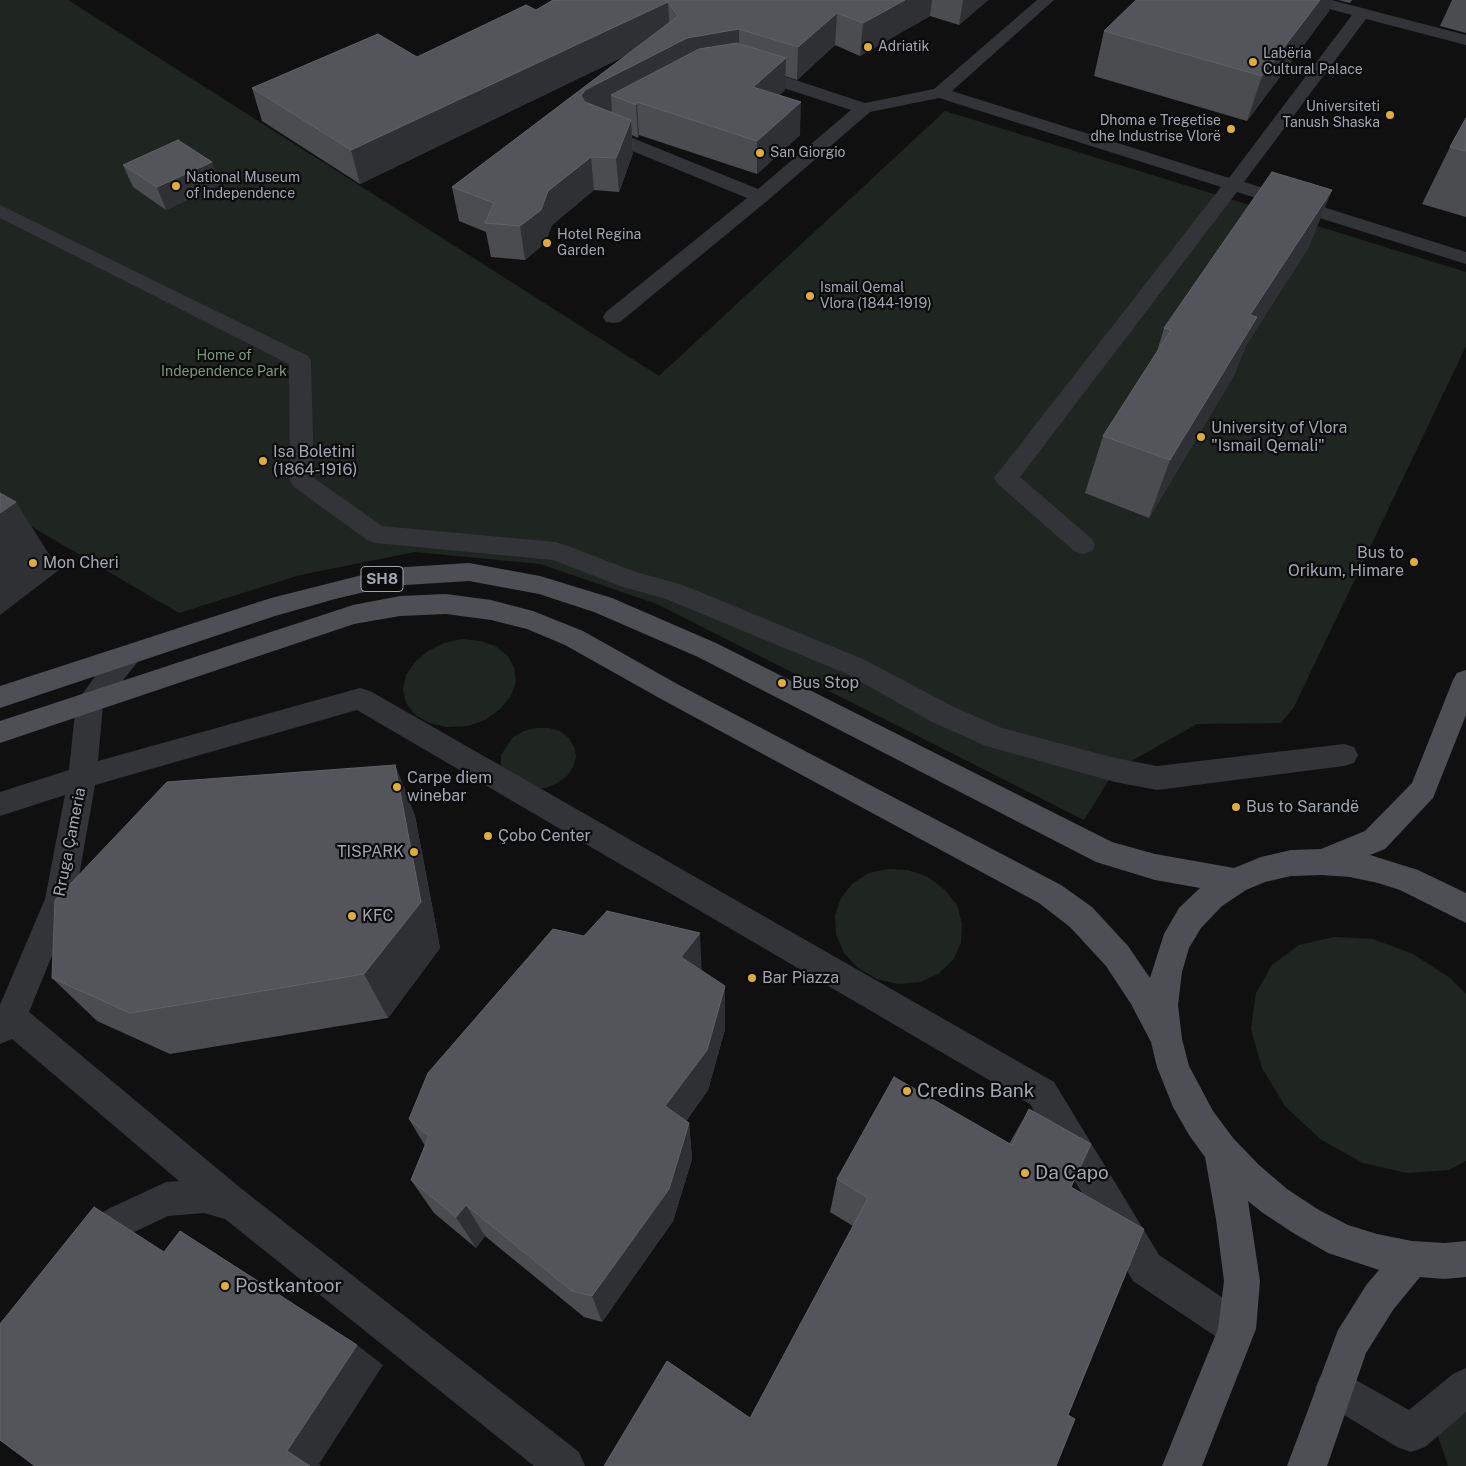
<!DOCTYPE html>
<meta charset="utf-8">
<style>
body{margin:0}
canvas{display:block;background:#101011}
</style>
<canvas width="1466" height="1466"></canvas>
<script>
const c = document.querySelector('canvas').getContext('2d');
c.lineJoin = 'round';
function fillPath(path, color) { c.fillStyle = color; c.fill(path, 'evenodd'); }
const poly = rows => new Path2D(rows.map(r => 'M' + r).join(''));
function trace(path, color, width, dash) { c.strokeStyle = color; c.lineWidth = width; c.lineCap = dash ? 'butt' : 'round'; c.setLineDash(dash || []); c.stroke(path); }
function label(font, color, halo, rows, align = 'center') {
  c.font = font + ' "Public Sans",sans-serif'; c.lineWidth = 4.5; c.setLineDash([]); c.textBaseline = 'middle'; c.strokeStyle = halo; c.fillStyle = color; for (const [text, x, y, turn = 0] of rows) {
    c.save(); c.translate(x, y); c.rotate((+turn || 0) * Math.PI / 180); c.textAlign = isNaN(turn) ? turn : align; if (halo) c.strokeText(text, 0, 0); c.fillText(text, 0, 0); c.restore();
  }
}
const green = poly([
 [0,0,68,0,659,376,945,111,1466,272,1466,346,1294,707,1281,723,1197,724,1115,770,1084,820,657,604,540,564,415,552,300,575,179,613,0,508],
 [462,639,480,641,495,646,507,655,514,667,516,682,511,696,500,709,485,720,467,726,447,727,430,723,416,716,406,703,403,689,406,675,415,662,428,651,444,643],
 [536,728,549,728,560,731,569,738,574,747,576,757,573,767,567,776,557,783,546,788,534,789,505,775,501,765,501,755,513,737,524,731],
 [888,869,908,870,928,877,945,890,957,905,962,924,961,943,953,960,938,974,920,982,898,984,877,979,858,968,844,953,836,934,835,915,841,898,852,884,869,873],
 [1334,937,1373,939,1413,954,1450,978,1466,994,1466,1161,1449,1170,1407,1173,1363,1163,1320,1139,1285,1106,1262,1068,1251,1029,1256,993,1272,965,1299,945],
 [1466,1412,1466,1466,1448,1466,1437,1433]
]);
const minor = poly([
 [1037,0,1054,0,952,91,1229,178,1352,15,1307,3,1305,0,1331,0,1466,35,1466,45,1366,19,1244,182,1466,252,1466,264,1237,192,1020,477,1092,539,1095,545,1092,551,1083,554,1074,551,998,484,994,478,1221,187,939,98,870,112,767,201,620,322,613,323,606,322,603,317,606,312,747,198,591,134,588,130,591,126,597,125,603,126,758,189,851,110,744,75,742,71,744,67,756,67,865,103,934,89,1037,0],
 [0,205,308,356,311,361,314,478,382,526,556,542,565,545,636,572,683,585,865,660,952,706,1002,728,1115,758,1157,766,1344,744,1354,747,1358,755,1354,763,1344,766,1157,790,1115,782,986,746,932,722,847,674,666,599,620,586,553,560,376,543,367,540,294,487,290,481,289,364,0,218,0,205],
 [131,644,140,647,144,654,103,705,98,761,360,688,370,691,1054,1082,1159,1255,1250,1316,1256,1329,1250,1342,1237,1348,1224,1342,1133,1281,1030,1104,357,710,95,785,75,899,29,1012,243,1190,579,1452,585,1466,534,1466,225,1219,204,1213,168,1216,132,1233,102,1257,89,1262,76,1257,71,1244,76,1231,108,1209,166,1182,179,1181,12,1039,0,1044,0,1005,45,899,65,795,0,816,0,792,69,770,76,703,99,671,122,647,131,644],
 [1466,1368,1466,1412,1425,1447,1411,1452,1397,1447,1321,1401,1315,1388,1321,1375,1334,1369,1347,1375,1409,1410,1453,1374,1466,1368]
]);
const major = poly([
 [469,563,540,576,612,598,716,643,1112,842,1155,854,1234,868,1261,857,1291,850,1321,849,1365,831,1412,783,1453,680,1457,673,1466,670,1466,715,1433,798,1385,849,1370,855,1418,870,1466,893,1466,923,1400,890,1378,883,1350,877,1322,875,1291,876,1265,882,1246,890,1222,906,1201,928,1189,948,1182,972,1178,1005,1182,1039,1189,1066,1213,1111,1233,1138,1259,1165,1287,1189,1319,1210,1348,1225,1377,1234,1412,1241,1444,1243,1466,1241,1466,1277,1444,1279,1420,1277,1393,1310,1366,1353,1327,1466,1287,1466,1338,1330,1367,1284,1379,1270,1328,1253,1295,1234,1263,1213,1248,1201,1260,1281,1256,1329,1202,1466,1162,1466,1218,1329,1224,1281,1216,1219,1205,1157,1189,1135,1173,1107,1157,1067,1151,1042,1131,1004,1106,966,1070,927,1039,903,661,699,565,645,527,629,491,620,446,614,400,616,354,624,0,743,0,721,353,605,400,596,446,594,491,600,533,611,583,631,679,685,1061,885,1092,907,1128,946,1150,978,1164,934,1179,908,1200,888,1155,880,1096,862,698,657,594,612,539,594,469,581,390,586,335,599,275,616,0,708,0,686,271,598,390,568,469,563]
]);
const wall = poly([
 [553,0,988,0,959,25,930,16,860,56,835,45,797,80,785,76,785,90,779,95,800,135,757,174,639,135,638,138,632,135,633,153,619,192,594,190,552,225,545,243,525,260,491,257,486,232,459,221,452,187,627,55,360,184,262,121,252,88,417,57,536,10],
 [1338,0,1352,0,1350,3],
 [1452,0,1466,0,1466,33,1440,26],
 [1329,11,1247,121,1094,76,1104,31],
 [1466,118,1466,217,1422,204,1450,147],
 [123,165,220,184,166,210,133,187],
 [1332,190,1308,248,1246,345,1234,375,1149,518,1085,493,1103,436,1156,355,1164,328],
 [395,765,415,816,440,948,388,1018,170,1054,97,1021,52,978],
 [725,986,725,1029,708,1090,686,1121,689,1123,692,1159,673,1221,602,1322,584,1317,485,1236,476,1248,434,1213,411,1180,425,1146,409,1119],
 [1029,1109,1091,1144,853,1226,830,1212,837,1179,1009,1144]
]);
const shadedWall = poly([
 [905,0,932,0,930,16,860,56,863,23],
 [963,0,988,0,959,25],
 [1320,0,1333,0,1329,11,1247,121,1262,76],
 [668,2,670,34,360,184,351,150],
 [837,13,835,45,797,80,798,47],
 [739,29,739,61,611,95,612,111,588,123,581,96,585,90,687,38],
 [786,58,785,90,752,120,753,87],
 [637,102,639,135,638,138,636,105],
 [801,102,800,135,757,174,757,141],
 [631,120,633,153,619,192,616,158],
 [591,157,594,190,552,225,545,243,525,260,520,226,548,191],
 [212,162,220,184,166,210,157,187],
 [1332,190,1308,248,1246,345,1234,375,1149,518,1170,460,1250,315],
 [16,502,59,570,0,615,0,513],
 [395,765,415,816,440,948,388,1018,364,974],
 [700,933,702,978,681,957],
 [725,986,725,1029,708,1090,669,1143,665,1106],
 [689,1123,692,1159,673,1221,602,1322,592,1296],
 [466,1205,485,1236,476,1248,456,1217],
 [357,1345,383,1365,319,1464,321,1466,310,1466,287,1451]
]);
const building = poly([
 [553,0,905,0,863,23,837,13,798,47,739,29,687,38,585,90,581,96,585,102,631,120,616,158,591,157,548,191,541,210,520,226,485,223,494,203,452,187,678,16,668,2,351,150,252,88,378,34,417,57,526,5,536,10,553,0],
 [1136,0,1320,0,1262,76,1104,31,1136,0],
 [737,43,786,58,753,87,801,102,757,141,637,102,636,105,611,95,699,49,737,43],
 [1466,118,1466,151,1450,147,1466,118],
 [178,140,212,162,157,187,123,165,178,140],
 [1272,172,1332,190,1250,315,1257,317,1170,460,1103,436,1171,330,1164,328,1272,172],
 [0,493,16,502,0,513,0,493],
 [395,765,421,902,364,974,130,1013,52,978,55,900,167,782,395,765],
 [607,911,700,933,681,957,725,986,707,1050,665,1106,689,1123,669,1189,592,1296,572,1291,466,1205,456,1217,411,1180,429,1136,409,1119,428,1073,553,929,584,936,607,911],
 [894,1077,1012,1145,1029,1109,1091,1144,1071,1187,1144,1229,1068,1415,1075,1419,1056,1466,604,1466,667,1361,750,1418,868,1198,837,1179,894,1077],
 [94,1207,164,1252,180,1231,357,1345,287,1451,310,1466,35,1466,0,1440,0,1324,94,1207]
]);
const markers = [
 [868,47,5,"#e0ad39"],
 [1253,62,5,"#e0ad39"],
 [1390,115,5,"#e0ad39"],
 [1231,129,5,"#e0ad39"],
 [760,153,5,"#e0ad39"],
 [176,186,5,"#e0ad39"],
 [547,243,5,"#e0ad39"],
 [810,296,5,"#e0ad39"],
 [1201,437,5,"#e0ad39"],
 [263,461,5,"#e0ad39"],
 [1414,562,5,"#e0ad39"],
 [33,563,5,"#e0ad39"],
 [782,683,5,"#e0ad39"],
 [397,787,5,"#e0ad39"],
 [1236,807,5,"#e0ad39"],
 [488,836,5,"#e0ad39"],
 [414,852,5,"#e0ad39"],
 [352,916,5,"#e0ad39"],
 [752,978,5,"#e0ad39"],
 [907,1091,5,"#e0ad39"],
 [1025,1173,5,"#e0ad39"],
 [225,1286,5,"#e0ad39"]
];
const farPoinames = [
 ["Adriatik",878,47],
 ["Labëria",1263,54],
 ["Cultural Palace",1263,70],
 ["Universiteti",1380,107,"right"],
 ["Tanush Shaska",1380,123,"right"],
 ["Dhoma e Tregetise",1221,121,"right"],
 ["dhe Industrise Vlorë",1221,137,"right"],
 ["San Giorgio",770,153],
 ["National Museum",186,178],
 ["of Independence",186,194],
 ["Hotel Regina",557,235],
 ["Garden",557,251],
 ["Ismail Qemal",820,288],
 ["Vlora (1844-1919)",820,304]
];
const farParknames = [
 ["Home of",224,356],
 ["Independence Park",224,372]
];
const shields = [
 [382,579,42]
];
const shieldNames = [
 ["SH8",382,579]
];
const poiNames = [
 ["University of Vlora",1211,428],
 ["\"Ismail Qemali\"",1211,446],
 ["Isa Boletini",273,452],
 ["(1864-1916)",273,470],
 ["Bus to",1404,553,"right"],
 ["Orikum, Himare",1404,571,"right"],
 ["Mon Cheri",43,563],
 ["Bus Stop",792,683],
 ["Carpe diem",407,778],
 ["winebar",407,796],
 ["Bus to Sarandë",1246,807],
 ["Çobo Center",498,836],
 ["TISPARK",404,852,"right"],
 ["KFC",362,916],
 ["Bar Piazza",762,978]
];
const streetNames = [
 ["Rruga Çameria",70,842,-79]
];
const nearPoinames = [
 ["Credins Bank",917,1091],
 ["Da Capo",1035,1173],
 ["Postkantoor",235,1286]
];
fillPath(green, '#1f2520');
fillPath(minor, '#333438');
fillPath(major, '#4e4f55');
fillPath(wall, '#4b4c50');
fillPath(shadedWall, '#2f3033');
fillPath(building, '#54555b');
trace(building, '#606268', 1);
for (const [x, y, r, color] of markers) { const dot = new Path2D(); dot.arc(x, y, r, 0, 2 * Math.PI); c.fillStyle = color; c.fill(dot); trace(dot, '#0b0b0c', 2); }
label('14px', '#a2a6b1', '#0b0b0c', farPoinames, 'left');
label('14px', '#7b9a7e', '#0b0b0c', farParknames);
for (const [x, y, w] of shields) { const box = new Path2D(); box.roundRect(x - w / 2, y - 12.5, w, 25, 4); c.fillStyle = '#0b0b0c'; c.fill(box); trace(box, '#a2a6b1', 1); }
label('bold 15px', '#a2a6b1', null, shieldNames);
label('16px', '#a2a6b1', '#0b0b0c', poiNames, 'left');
label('16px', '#a2a6b1', '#0b0b0c', streetNames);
label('19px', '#a2a6b1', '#0b0b0c', nearPoinames, 'left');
</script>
